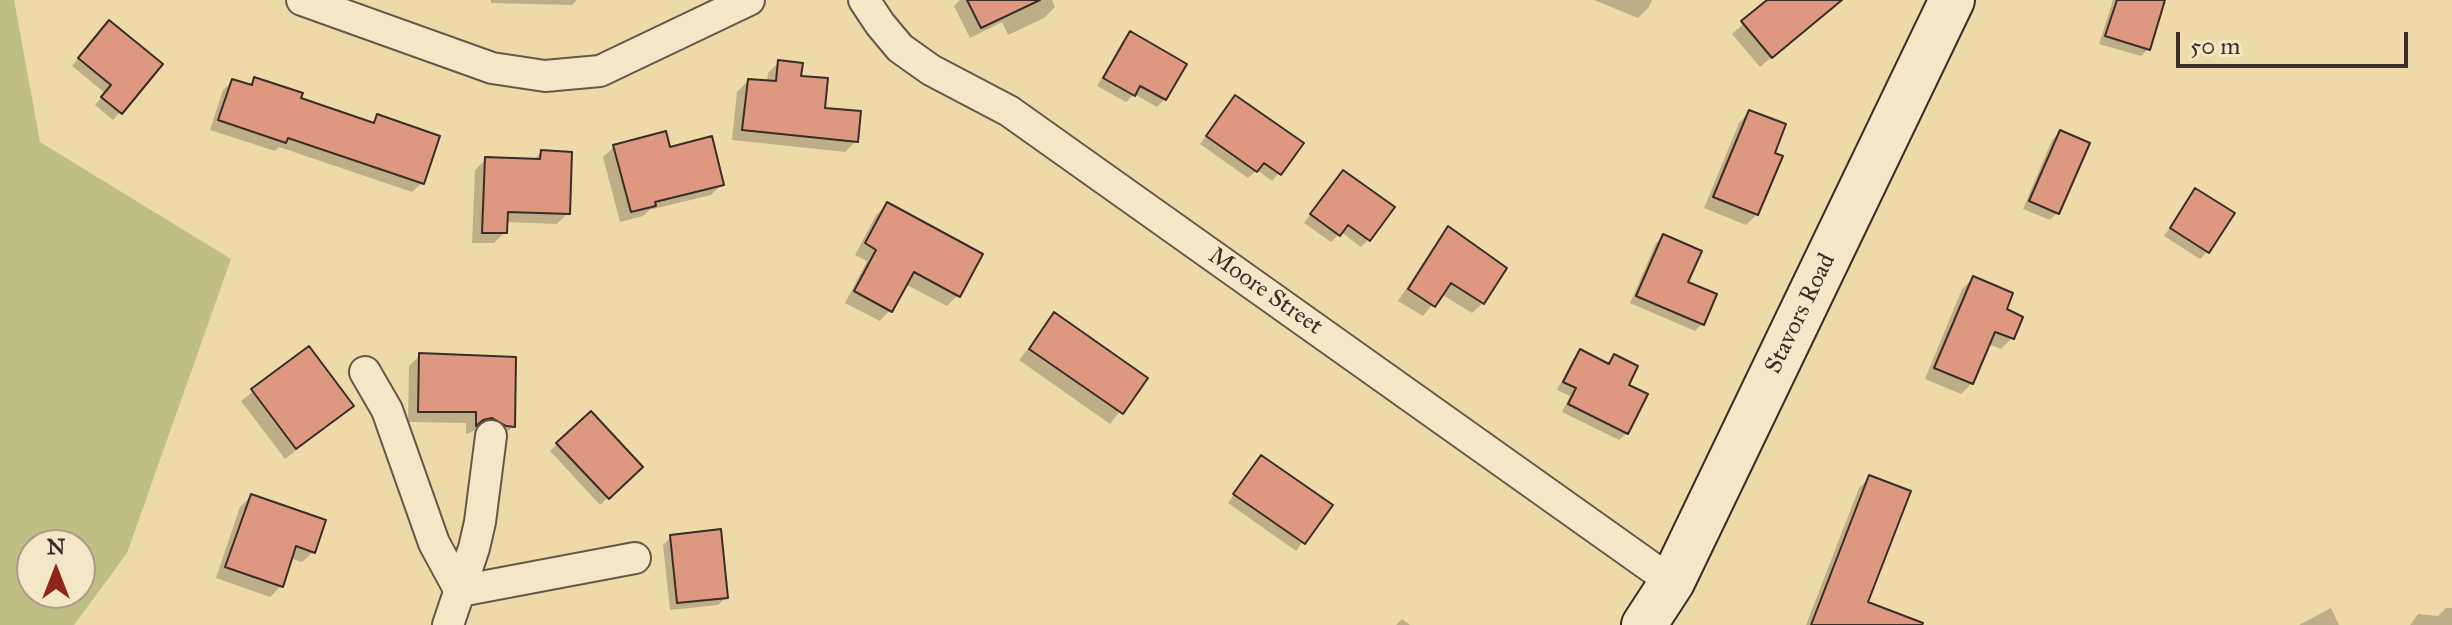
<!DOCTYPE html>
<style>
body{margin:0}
#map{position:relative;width:2452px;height:625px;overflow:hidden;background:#eedaa9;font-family:"IM FELL Great Primer",serif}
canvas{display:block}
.north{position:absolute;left:16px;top:529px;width:80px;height:80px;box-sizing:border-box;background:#f4e7c7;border:2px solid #a99d87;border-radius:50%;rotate:0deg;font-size:22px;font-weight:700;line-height:32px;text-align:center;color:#392d27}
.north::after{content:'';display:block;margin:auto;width:28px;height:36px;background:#8f2418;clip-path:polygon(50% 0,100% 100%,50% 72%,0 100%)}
.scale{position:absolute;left:2176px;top:32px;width:232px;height:36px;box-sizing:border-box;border:4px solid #392d27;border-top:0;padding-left:10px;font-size:24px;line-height:28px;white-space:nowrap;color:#392d27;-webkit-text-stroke:6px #f4e7c7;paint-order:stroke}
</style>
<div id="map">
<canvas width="2452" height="625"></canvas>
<div class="north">N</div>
<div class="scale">50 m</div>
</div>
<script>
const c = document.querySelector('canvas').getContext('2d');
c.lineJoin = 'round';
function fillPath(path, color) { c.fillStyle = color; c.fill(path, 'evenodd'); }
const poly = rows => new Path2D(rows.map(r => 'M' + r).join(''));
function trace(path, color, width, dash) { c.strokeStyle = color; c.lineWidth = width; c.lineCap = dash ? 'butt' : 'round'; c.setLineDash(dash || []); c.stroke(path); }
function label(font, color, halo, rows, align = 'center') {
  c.font = font + ' "IM FELL Great Primer",serif'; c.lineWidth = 6; c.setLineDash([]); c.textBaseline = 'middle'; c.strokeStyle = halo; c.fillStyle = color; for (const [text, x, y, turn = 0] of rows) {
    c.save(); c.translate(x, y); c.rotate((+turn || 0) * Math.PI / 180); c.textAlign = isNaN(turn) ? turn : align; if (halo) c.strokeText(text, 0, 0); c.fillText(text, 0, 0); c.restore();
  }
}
const green = poly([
 [0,0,14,0,40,142,231,259,127,553,74,625,0,625],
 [32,545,80,545,80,593,32,593]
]);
const shadow = poly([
 [491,0,577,0,572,5,491,3],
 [960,0,1052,0,1055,7,1044,18,1008,35,1002,22,970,38,954,6],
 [1594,0,1652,0,1649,7,1638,18],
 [1770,0,1839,0,1760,67,1732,34],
 [2113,0,2163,0,2148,49,2141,56,2099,44],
 [102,30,120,112,113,120,95,105,105,93,72,66],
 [1130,34,1165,99,1157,107,1134,94,1126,102,1097,86,1123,41],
 [779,62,799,77,823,109,856,141,845,152,732,140,737,92,748,81,767,82,768,73],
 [255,79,299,99,370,124,378,117,422,183,412,192,279,147,275,151,210,130,223,90,233,81,248,86],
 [1235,97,1279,173,1272,181,1257,170,1248,178,1200,144],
 [1749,112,1772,154,1757,214,1746,225,1704,208,1739,123],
 [2060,132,2057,213,2050,220,2023,209,2052,140],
 [614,147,668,149,722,184,711,195,649,210,643,216,620,222,603,157],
 [541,152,568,213,557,224,505,222,505,232,494,243,472,243,475,170,486,159,533,161],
 [1343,172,1369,239,1361,247,1341,232,1331,242,1304,223],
 [2196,191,2208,251,2200,259,2164,236],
 [887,205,958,295,947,306,905,284,890,310,880,321,845,303,867,261,855,255,876,215],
 [1448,229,1483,303,1472,313,1441,294,1423,316,1398,301,1438,240],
 [1663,236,1702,324,1695,331,1630,303,1656,243],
 [1973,278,2004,310,2012,338,2001,349,1988,344,1972,383,1961,394,1925,379,1962,289],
 [1055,315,1145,378,1110,424,1019,360],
 [308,348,352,406,285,459,241,401],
 [1580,351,1606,364,1614,357,1626,386,1627,433,1619,440,1562,412,1570,396,1557,390,1573,359],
 [420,355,513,426,502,437,481,428,466,434,466,423,408,422,409,366],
 [557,444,640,467,600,505,550,451],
 [1254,465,1330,505,1296,551,1228,503],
 [1870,477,1866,603,1884,625,1806,625,1859,488],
 [251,496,313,552,302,562,290,558,281,586,270,597,216,578,240,507],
 [671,537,726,597,718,605,670,610,663,545],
 [2331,608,2339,625,2299,625],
 [2446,608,2452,608,2452,625,2410,625,2418,614,2438,616],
 [1402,619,1410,625,1396,625]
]);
const building = poly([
 [967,0,1040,0,981,28,967,0],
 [1767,0,1842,0,1772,58,1741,21,1767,0],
 [2117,0,2165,0,2150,50,2105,36,2117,0],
 [109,20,163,64,122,114,101,97,111,85,78,58,109,20],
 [1130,31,1187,64,1166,100,1140,86,1135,96,1103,78,1130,31],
 [778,60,803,63,801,76,828,78,825,108,861,111,858,142,742,130,748,79,776,81,778,60],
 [254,77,303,93,301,98,374,123,377,114,440,136,424,184,288,138,286,143,218,120,232,79,252,85,254,77],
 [1235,95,1304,143,1281,175,1264,163,1257,172,1206,136,1235,95],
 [1749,110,1786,124,1775,153,1783,156,1758,215,1713,197,1749,110],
 [2060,130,2090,143,2059,214,2029,201,2060,130],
 [666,131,670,147,712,136,724,185,655,202,656,206,631,212,613,145,666,131],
 [541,150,572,152,570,214,508,212,507,233,482,233,485,157,540,159,541,150],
 [1343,170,1395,207,1370,241,1348,225,1340,236,1310,214,1343,170],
 [2195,188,2235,213,2209,253,2170,228,2195,188],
 [887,202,983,254,960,297,914,272,892,312,854,291,876,250,865,243,887,202],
 [1448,226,1507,268,1484,304,1451,283,1435,307,1408,289,1448,226],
 [1663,234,1702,251,1688,282,1717,294,1704,325,1636,296,1663,234],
 [1973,276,2013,293,2007,309,2023,317,2014,339,1995,332,1973,384,1934,368,1973,276],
 [1054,312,1148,378,1123,414,1029,349,1054,312],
 [309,346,354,406,296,449,251,389,309,346],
 [1580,349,1609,364,1614,354,1638,366,1629,385,1648,394,1628,434,1568,404,1576,388,1563,382,1580,349],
 [419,353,516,357,515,427,506,426,492,418,483,420,476,426,476,412,418,412,419,353],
 [591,411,643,467,609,499,556,443,591,411],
 [1261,455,1333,505,1305,544,1233,494,1261,455],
 [1869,475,1911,491,1868,602,1923,623,1922,625,1811,625,1869,475],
 [251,494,326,520,315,553,296,546,283,587,225,567,251,494],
 [721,529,728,598,677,603,670,535,721,529]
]);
const street = poly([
 [302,0,492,68,545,76,600,71,749,0],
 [864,0,880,24,900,48,931,70,1009,111,1672,582],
 [365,372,387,410,434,543,460,591],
 [460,591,635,558],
 [448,625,474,548,480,522,491,436]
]);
const secondary = poly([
 [1644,625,1672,582,1952,0]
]);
const streetNames = [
 ["Moore Street",1265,292,35],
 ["Stavors Road",1801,314,-64]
];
fillPath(green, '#bebe85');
fillPath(shadow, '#0003');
fillPath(building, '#de987f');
trace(building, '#392d27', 2);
trace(street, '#665848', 34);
trace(secondary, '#392d27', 48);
trace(street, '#f4e7c7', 30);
trace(secondary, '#f4e7c7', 44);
label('24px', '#392d27', '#f4e7c7', streetNames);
</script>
